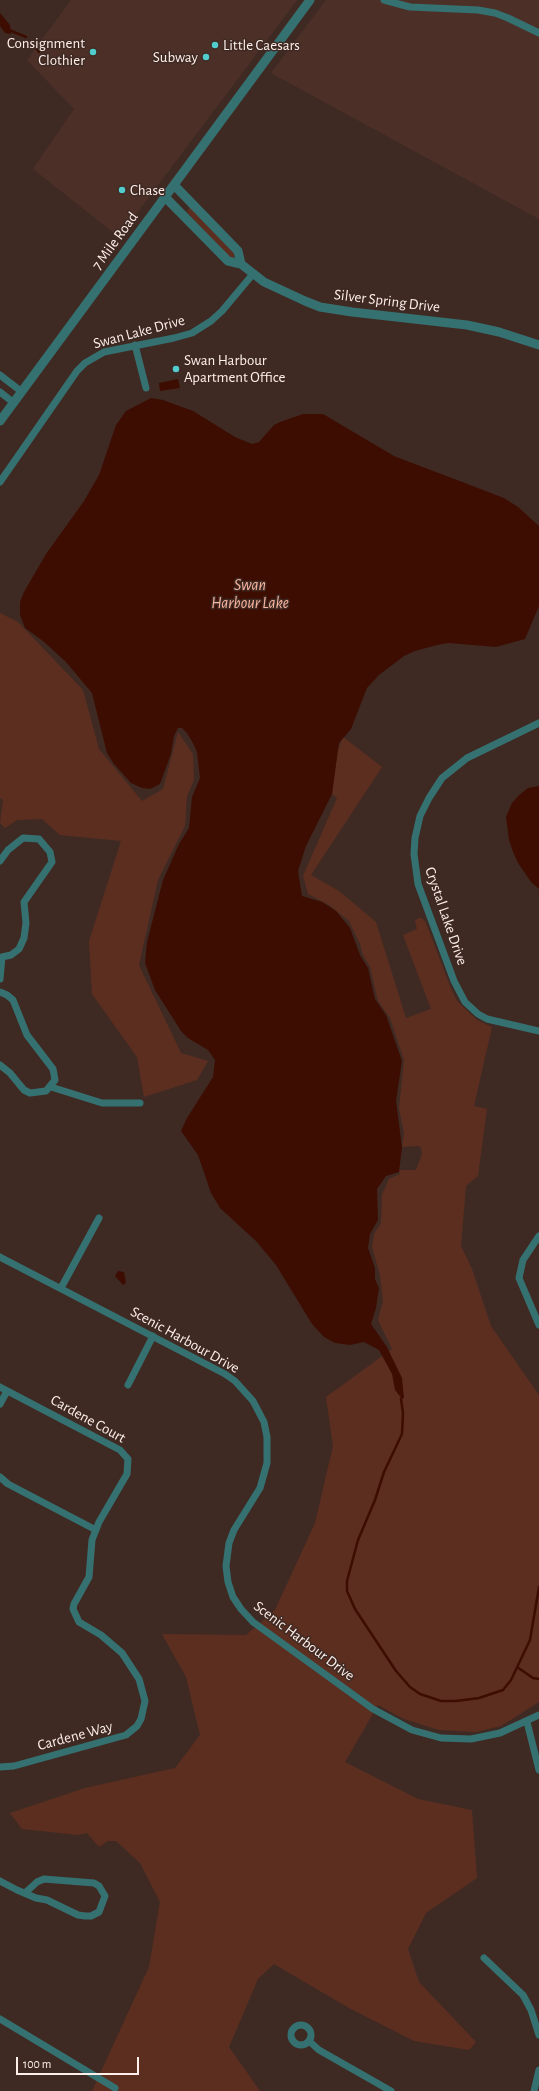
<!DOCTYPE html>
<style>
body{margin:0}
#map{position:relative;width:539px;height:2091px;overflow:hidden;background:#3f2a23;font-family:"Alegreya Sans",sans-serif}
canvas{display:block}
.scale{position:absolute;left:16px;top:2057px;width:123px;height:18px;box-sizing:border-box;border:2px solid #feefeb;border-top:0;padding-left:5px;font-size:12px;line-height:14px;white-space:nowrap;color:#feefeb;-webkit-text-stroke:3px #3f2a23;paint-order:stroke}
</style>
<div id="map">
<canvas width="539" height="2091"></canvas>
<div class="scale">100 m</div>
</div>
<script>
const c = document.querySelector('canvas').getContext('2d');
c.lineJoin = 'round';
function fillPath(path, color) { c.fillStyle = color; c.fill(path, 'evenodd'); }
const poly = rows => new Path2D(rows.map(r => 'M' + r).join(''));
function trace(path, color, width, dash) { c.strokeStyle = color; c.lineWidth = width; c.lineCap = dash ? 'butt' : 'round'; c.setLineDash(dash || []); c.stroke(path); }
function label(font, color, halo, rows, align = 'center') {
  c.font = font + ' "Alegreya Sans",sans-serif'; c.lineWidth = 3; c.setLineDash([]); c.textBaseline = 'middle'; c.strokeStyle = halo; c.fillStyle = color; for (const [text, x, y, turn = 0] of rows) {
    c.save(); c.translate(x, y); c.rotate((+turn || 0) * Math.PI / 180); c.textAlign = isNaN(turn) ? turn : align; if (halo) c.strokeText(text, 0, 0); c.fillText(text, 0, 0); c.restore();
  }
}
const built = poly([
 [71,0,297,0,119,237,33,169,74,109,27,60],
 [326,0,539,0,539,219,271,73]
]);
const green = poly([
 [190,207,235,253,235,257,230,258,187,212],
 [0,613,18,622,83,690,99,749,142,801,163,789,178,732,193,754,194,780,187,796,185,826,158,880,139,965,181,1053,208,1061,197,1080,144,1097,137,1057,92,994,89,941,121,841,60,835,42,819,17,820,5,828,0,823,3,800,0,798],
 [343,737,382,767,311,875,339,891,376,922,406,1018,431,1009,403,935,417,929,415,920,419,918,422,918,426,923,452,991,458,1002,477,1020,492,1027,474,1106,487,1109,478,1176,466,1186,461,1246,472,1269,491,1326,539,1395,539,1702,501,1726,476,1732,439,1730,404,1719,378,1705,345,1762,418,1799,472,1810,477,1878,426,1913,408,1949,419,1982,476,2042,469,2050,414,2041,349,2008,274,1964,258,1979,229,2047,260,2091,92,2091,149,1967,160,1902,140,1863,116,1841,108,1841,99,1847,87,1833,78,1835,22,1829,10,1813,85,1788,175,1768,200,1735,186,1677,162,1634,246,1635,275,1610,315,1523,333,1446,326,1397,392,1349,378,1320,383,1301,380,1275,372,1247,374,1234,381,1223,382,1195,389,1179,400,1174,399,1170,416,1170,422,1154,421,1148,419,1146,402,1147,404,1133,399,1108,404,1060,390,1018,378,1001,370,967,363,955,360,944,349,921,329,905,308,894,303,876,337,798,332,794,337,752]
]);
const water = poly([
 [0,13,10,25,11,34,5,33,0,26],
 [178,379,180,388,160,391,159,383],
 [151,398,163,400,193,411,235,437,252,444,259,442,274,425,280,422,303,414,323,414,394,456,504,498,518,507,539,526,539,606,525,639,496,647,448,643,437,645,415,651,404,656,379,675,367,688,351,729,339,743,332,794,306,846,298,871,302,896,322,902,336,911,350,928,360,955,368,968,375,999,386,1015,402,1061,396,1101,402,1147,399,1172,386,1176,377,1189,378,1220,370,1234,368,1248,375,1268,375,1279,379,1288,376,1308,371,1324,387,1347,402,1378,404,1398,402,1399,395,1390,392,1374,379,1350,364,1342,350,1345,335,1343,324,1337,312,1324,276,1265,256,1241,220,1208,211,1193,198,1155,181,1131,187,1118,213,1077,215,1060,208,1050,188,1038,181,1031,155,990,145,963,147,942,163,880,179,844,189,828,192,797,200,778,197,752,194,745,187,733,182,728,178,728,174,736,171,754,160,784,150,789,142,788,131,783,114,764,107,753,92,693,66,662,43,641,25,628,20,615,20,602,24,592,46,554,84,501,99,475,116,425,126,411],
 [539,786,539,889,531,882,518,863,513,852,509,840,506,817,512,803,519,795,528,788],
 [118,1271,124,1272,126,1283,123,1285,115,1276]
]);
const stream = poly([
 [9,30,26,37],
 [31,42,39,52],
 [401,1399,403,1413,402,1434,384,1472,375,1500,358,1540,347,1581,347,1591,355,1609,396,1671,410,1687,420,1694,441,1701,456,1701,479,1698,503,1690,511,1680,530,1640,539,1587],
 [517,1667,533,1678,539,1679]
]);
const minor = poly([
 [384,0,410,7,478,10,495,13,508,18,539,33],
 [135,345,146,388],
 [0,375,22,392],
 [0,392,14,403],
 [0,482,77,371,85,363,104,352,174,338,192,333,211,321,222,311,253,274],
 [539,723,467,758,442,778,429,798,420,816,415,838,414,854,418,884,454,981,465,1002,478,1014,487,1019,539,1031],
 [0,861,8,850,23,838,39,839,50,852,52,862,24,902,26,923,24,938,19,949,11,955,2,957,0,979],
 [0,992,7,995,13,1000,27,1035,53,1069,55,1080,46,1091,30,1093,24,1090,10,1073,0,1065],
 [51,1087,102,1103,140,1103],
 [539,1236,523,1260,519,1278,539,1325],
 [0,1257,225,1374,235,1381,253,1401,264,1422,267,1437,267,1463,260,1488,234,1530,229,1543,226,1566,228,1582,233,1597,241,1609,253,1622,373,1709,412,1730,441,1738,471,1739,500,1733,539,1715],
 [61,1288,99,1218],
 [128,1385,153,1336],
 [0,1387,120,1450,128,1459,127,1474,99,1522,92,1540,89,1577,74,1604,73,1609,79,1622,101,1635,122,1653,139,1679,145,1701,141,1719,137,1726,126,1735,14,1766,0,1767],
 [0,1404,7,1391],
 [0,1477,8,1484,96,1530],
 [527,1722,539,1770],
 [0,1881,17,1890,36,1898,47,1900,78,1915,85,1916,91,1916,99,1912,105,1896,99,1886,94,1883,44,1879,37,1882,25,1893],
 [484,1958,523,1995,531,2010,539,2035],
 [0,2019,115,2088],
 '291 2035a10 10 0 1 1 20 0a10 10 0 1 1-20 0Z',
 [309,2041,319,2050,391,2091],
 [534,2091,539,2070]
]);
const tertiary = poly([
 [174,185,238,251,241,264],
 [165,197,228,261,241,264,264,282,305,301,320,307,352,312,467,325,499,332,539,345],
 [0,421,310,0]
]);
const markers = [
 [215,45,4,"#52cdcd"],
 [93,52,4,"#52cdcd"],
 [206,57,4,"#52cdcd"],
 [122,190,4,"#52cdcd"],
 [176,369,4,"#52cdcd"]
];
const poiNames = [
 ["Consignment",85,43,"right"],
 ["Clothier",85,60,"right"],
 ["Little Caesars",223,45],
 ["Subway",198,57,"right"],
 ["Chase",130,190],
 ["Swan Harbour",184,360],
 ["Apartment Office",184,377]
];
const streetNames = [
 ["7 Mile Road",115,241,-54],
 ["Silver Spring Drive",387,301,7],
 ["Swan Lake Drive",139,332,-15],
 ["Crystal Lake Drive",446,916,71],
 ["Scenic Harbour Drive",185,1340,29],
 ["Cardene Court",88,1419,29],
 ["Scenic Harbour Drive",304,1641,37],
 ["Cardene Way",75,1736,-15]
];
const waterNames = [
 ["Swan",250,585],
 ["Harbour Lake",250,603]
];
fillPath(built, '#4c3028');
fillPath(green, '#5c2e20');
fillPath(water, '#3d0d01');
trace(stream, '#3d0d01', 2.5);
trace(minor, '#357171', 7);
trace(tertiary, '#357171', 9);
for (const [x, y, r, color] of markers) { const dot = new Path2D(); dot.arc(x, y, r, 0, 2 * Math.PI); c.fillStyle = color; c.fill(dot); trace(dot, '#3f2a23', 1.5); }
label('15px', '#feefeb', '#3f2a23', poiNames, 'left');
label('15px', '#feefeb', '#3f2a23', streetNames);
label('italic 16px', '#fab5a0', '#3f2a23', waterNames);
</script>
